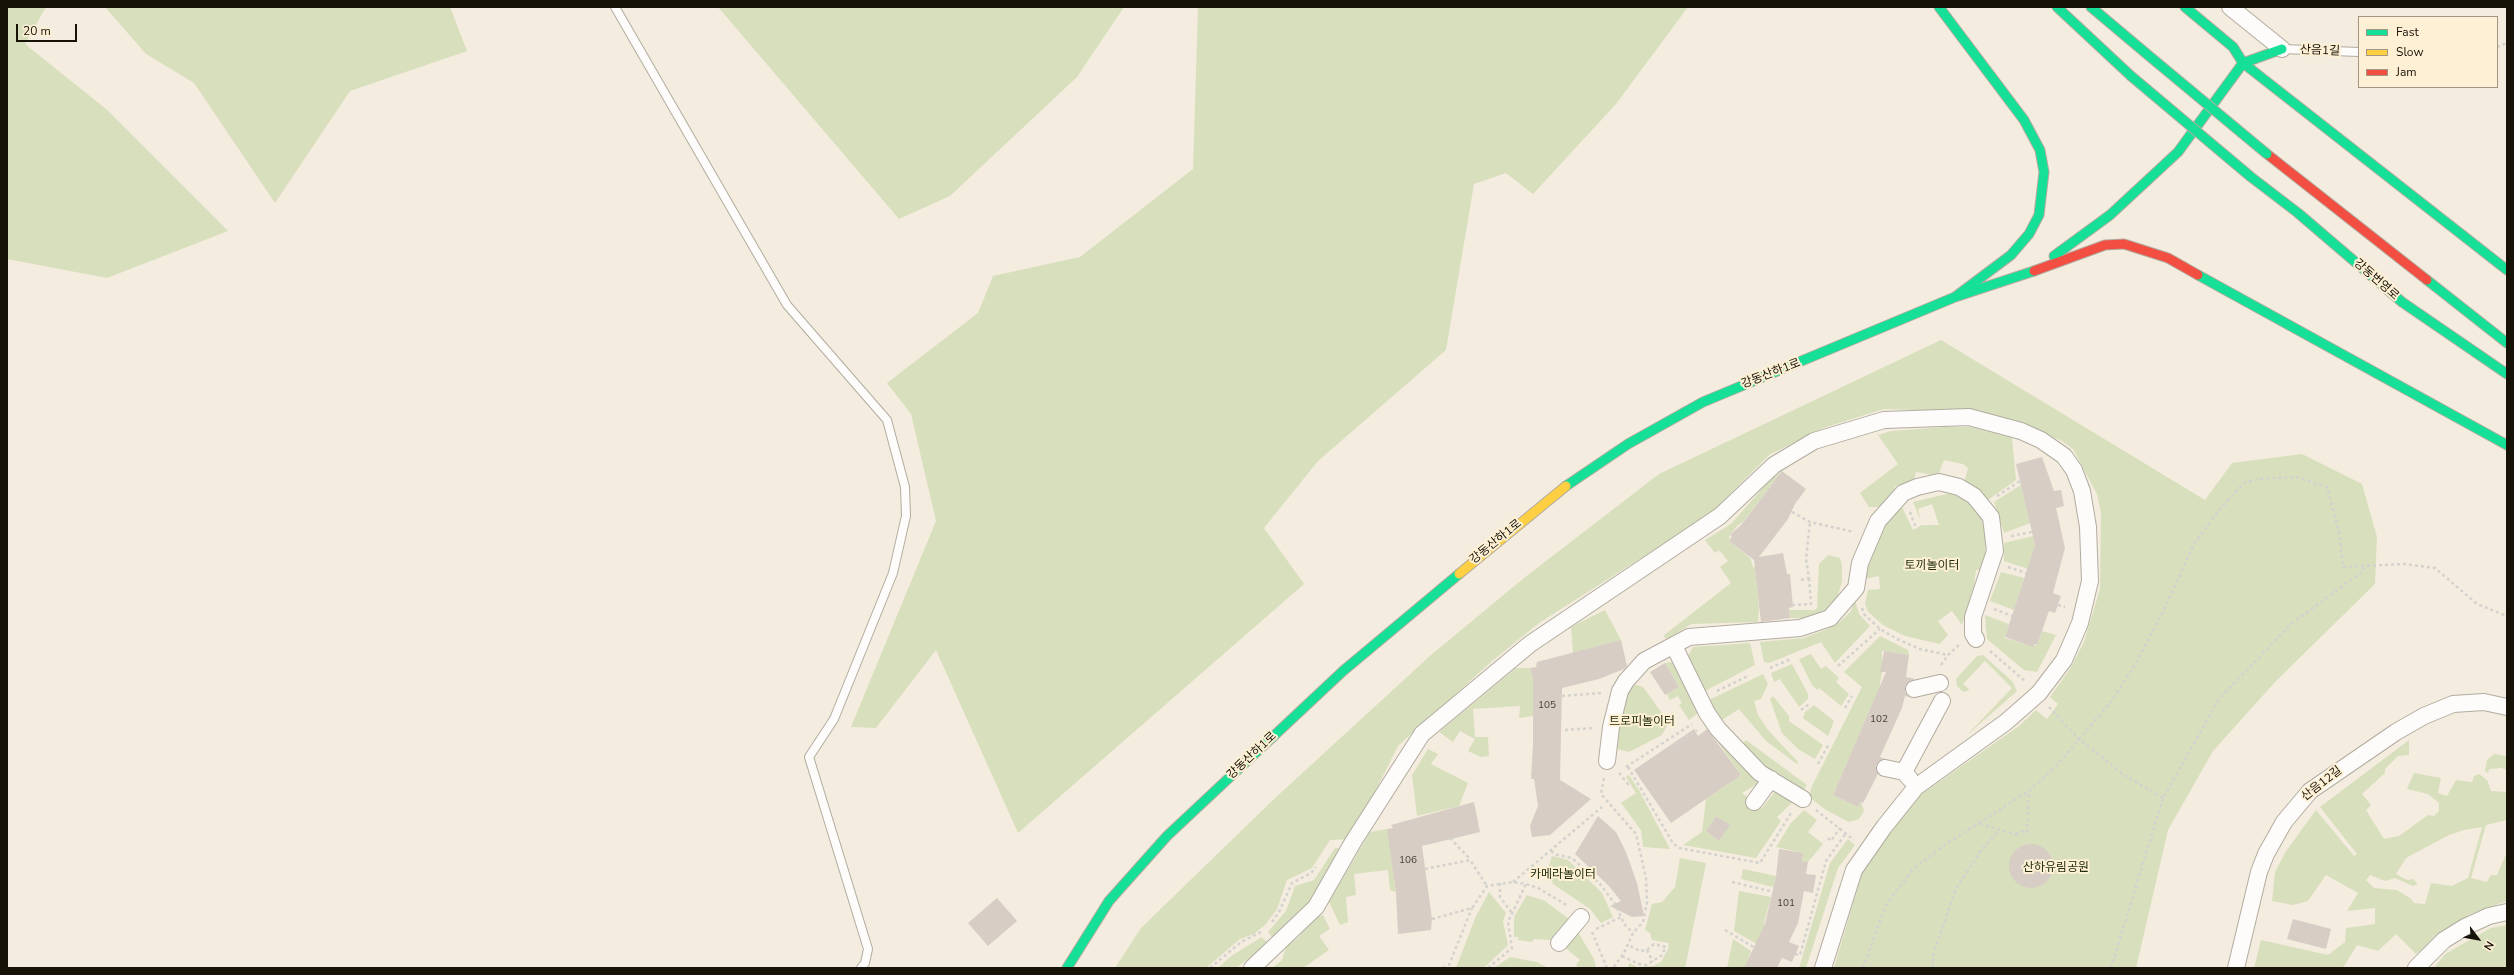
<!DOCTYPE html>
<meta charset="utf-8">
<style>
body{margin:0}
#map{position:relative;width:2514px;height:975px;overflow:hidden;background:#f4ecde;font-family:"Nunito Sans",sans-serif}
canvas{display:block}
.frame{position:absolute;inset:0;border:8px solid #161208;pointer-events:none}
.legend{position:absolute;left:2358px;top:16px;width:140px;height:72px;box-sizing:border-box;background:#fef0d4;border:1px solid #a19782;margin:0;padding:5px 7px;list-style:none;font-size:12px;color:#161208}
.legend li{display:flex;align-items:center;gap:8px;height:20px}
.legend b{width:20px;border:1px solid #a19782}
.north{position:absolute;left:2458px;top:919px;width:40px;height:40px;-webkit-text-stroke:3px #fef0d4;paint-order:stroke;rotate:122deg;font-size:11px;font-weight:700;line-height:16px;text-align:center;color:#161208}
.north::after{content:'';display:block;margin:auto;width:14px;height:18px;background:#161208;clip-path:polygon(50% 0,100% 100%,50% 72%,0 100%)}
.scale{position:absolute;left:16px;top:24px;width:61px;height:18px;box-sizing:border-box;border:2px solid #161208;border-top:0;padding-left:5px;font-size:12px;line-height:14px;white-space:nowrap;color:#161208;-webkit-text-stroke:3px #fef0d4;paint-order:stroke}
</style>
<div id="map">
<canvas width="2514" height="975"></canvas>
<div class="frame"></div>
<ul class="legend">
<li><b style="height:5px;background:#16e098"></b>Fast</li>
<li><b style="height:5px;background:#ffcf43"></b>Slow</li>
<li><b style="height:5px;background:#f24e42"></b>Jam</li>
</ul>
<div class="north">N</div>
<div class="scale">20 m</div>
</div>
<script>
const c = document.querySelector('canvas').getContext('2d');
c.lineJoin = 'round';
function fillPath(path, color) { c.fillStyle = color; c.fill(path, 'evenodd'); }
const poly = rows => new Path2D(rows.map(r => 'M' + r).join(''));
function trace(path, color, width, dash) { c.strokeStyle = color; c.lineWidth = width; c.lineCap = dash ? 'butt' : 'round'; c.setLineDash(dash || []); c.stroke(path); }
function label(font, color, halo, rows, align = 'center') {
  c.font = font + ' "Nunito Sans","Noto Sans KR",sans-serif'; c.lineWidth = 4; c.setLineDash([]); c.textBaseline = 'middle'; c.strokeStyle = halo; c.fillStyle = color; for (const [text, x, y, turn = 0] of rows) {
    c.save(); c.translate(x, y); c.rotate((+turn || 0) * Math.PI / 180); c.textAlign = isNaN(turn) ? turn : align; if (halo) c.strokeText(text, 0, 0); c.fillText(text, 0, 0); c.restore();
  }
}
const green = poly([
 [7,7,46,7,25,44,106,109,228,231,107,278,7,259],
 [105,7,450,7,467,51,350,91,275,203,194,83,146,54],
 [718,7,1124,7,1077,77,950,196,899,219],
 [1198,7,1688,7,1616,104,1533,194,1506,173,1474,184,1446,350,1318,461,1264,528,1304,584,1018,833,936,650,876,728,851,727,936,521,911,414,887,383,978,313,993,276,1080,257,1193,169],
 [1941,340,2205,500,2232,463,2302,454,2362,484,2377,537,2375,584,2276,681,2213,751,2168,830,2136,968,1834,968,1862,873,1874,854,1919,796,2019,726,2036,710,2047,719,2058,704,2050,697,2070,669,2084,642,2100,589,2101,513,2097,494,2073,449,2062,441,2013,421,1981,412,1884,409,1823,428,1769,455,1710,514,1539,623,1491,662,1398,746,1351,839,1330,840,1312,868,1287,880,1277,909,1266,924,1254,934,1240,939,1206,968,1115,968,1141,928,1274,799,1431,655,1524,578,1659,474],
 [1945,427,1970,427,2012,438,2016,480,1988,500,1978,490,1964,483,1968,468,1963,464,1944,460,1938,476,1916,472,1914,480,1910,484,1895,486,1893,498,1883,507,1869,507,1860,493,1898,464,1878,435,1891,431],
 [1782,471,1743,522,1738,525,1730,535,1729,541,1750,558,1753,567,1755,567,1759,608,1758,622,1691,624,1667,639,1663,636,1731,583,1720,567,1728,561,1719,550,1715,553,1705,540,1731,524,1768,482],
 [2021,485,2030,523,2004,533,1994,502],
 [1951,493,1973,504,1980,515,1986,534,1985,560,1983,570,1976,570,1974,585,1962,625,1952,611,1938,621,1948,635,1940,644,1905,636,1883,625,1868,612,1865,603,1868,590,1880,589,1879,576,1864,579,1878,540,1889,520,1902,507,1913,530,1922,525,1939,525,1932,504,1918,509,1921,521,1913,502],
 [2033,536,2035,545,2028,569,2004,561,2004,543],
 [1828,555,1840,558,1842,565,1842,582,1836,601,1827,610,1810,618,1790,618,1789,610,1815,610,1817,608,1819,564],
 [2001,572,2024,578,2014,610,1990,601],
 [1855,600,1859,614,1870,626,1835,663,1821,642,1769,663,1764,662,1760,642,1803,638,1825,630,1841,621,1851,611],
 [1605,610,1621,640,1573,653,1571,627],
 [1985,615,2009,624,2005,638,2033,646,2037,645,2042,631,2056,635,2037,672,2024,670,1987,639],
 [1880,636,1908,650,1909,655,1882,651,1882,672,1879,689,1833,795,1858,807,1861,802,1864,811,1859,819,1849,822,1826,810,1809,797,1812,786,1862,687,1844,672],
 [1750,643,1755,665,1705,691,1688,656,1693,647],
 [1811,654,1821,669,1826,666,1839,678,1836,682,1849,694,1841,706,1819,688,1817,690,1812,685,1799,659],
 [1983,655,2012,681,2017,691,1966,736,2012,688,1985,661,1963,684,1970,690,1963,692,1957,686,1956,679,1977,656],
 [1673,662,1698,713,1689,720,1679,705,1682,703,1678,696,1670,700,1667,694,1679,687,1665,663],
 [1792,664,1808,694,1808,699,1799,707,1780,679,1774,682,1771,673],
 [1516,668,1530,668,1535,689,1533,716,1519,718,1520,706,1473,709,1475,737,1488,737,1489,756,1481,757,1468,751,1475,739,1460,731,1453,742,1439,732],
 [1763,674,1768,684,1761,699,1754,701,1758,715,1768,730,1798,762,1797,764,1766,741,1739,709,1722,720,1709,700],
 [1630,683,1643,687,1667,720,1667,726,1662,735,1629,752,1617,749,1614,741],
 [1773,696,1789,716,1789,721,1823,745,1815,759,1798,749,1782,733,1770,699],
 [1814,705,1834,721,1828,736,1803,718,1805,712],
 [1715,738,1721,740,1737,762,1761,778,1757,784,1742,793,1762,808,1777,789,1794,801,1777,817,1781,821,1756,858,1683,845,1702,832,1706,799,1741,775],
 [1716,816,1729,825,1719,841,1706,831],
 [1746,740,1807,785,1802,793,1770,775,1741,745],
 [2409,740,2409,755,2398,756,2385,769,2385,773,2362,794,2371,805,2366,810,2384,839,2399,836,2428,815,2434,816,2439,811,2439,803,2428,794,2407,789,2414,773,2441,778,2438,793,2447,796,2456,780,2472,782,2474,776,2479,774,2487,780,2491,791,2507,792,2507,820,2486,825,2471,878,2487,882,2491,875,2497,875,2507,852,2507,901,2470,914,2416,954,2396,934,2378,951,2357,945,2343,968,2254,968,2261,940,2328,955,2345,942,2346,928,2375,924,2375,908,2347,911,2358,893,2326,875,2308,901,2293,905,2272,901,2275,872,2286,851,2316,810,2354,856,2357,854,2320,807],
 [2482,827,2468,878,2452,886,2431,883,2425,904,2414,903,2410,898,2397,890,2374,888,2366,880,2370,875,2385,881,2395,878,2413,886,2418,884,2413,879,2407,880,2396,874,2406,858,2447,836,2464,830],
 [1428,749,1438,754,1431,764,1468,783,1459,806,1417,816,1412,775],
 [2494,754,2507,756,2507,770,2501,768,2489,769,2488,773,2485,771,2487,760],
 [1629,775,1640,792,1670,849,1643,847,1641,830,1621,803,1636,793,1626,777],
 [1804,810,1817,820,1808,832,1823,844,1808,862,1802,861,1803,853,1776,847,1791,823],
 [1387,829,1393,852,1391,853,1396,892,1390,890,1388,870,1354,874,1356,895,1346,897,1348,922,1340,925,1329,902,1370,832],
 [1848,839,1855,845,1838,868,1806,968,1799,968,1830,863],
 [1335,848,1346,848,1313,906,1275,941,1268,932,1286,911,1295,886,1314,880],
 [1552,856,1568,860,1602,893,1613,917,1601,923,1590,909,1553,884,1548,869],
 [1680,858,1706,863,1685,968,1628,968,1629,963,1637,967,1653,966,1661,962,1668,949,1669,943,1652,940,1650,933,1645,930,1652,904,1662,902,1675,887],
 [1743,869,1776,876,1773,887,1741,879],
 [1739,891,1771,897,1764,923,1765,927,1757,944,1734,931],
 [1489,892,1506,913,1503,921,1508,945,1484,968,1456,968,1476,916],
 [1527,895,1545,901,1569,919,1552,940,1534,939,1532,942,1518,940,1519,937,1514,937,1514,917],
 [1323,915,1330,929,1319,936,1329,950,1303,968,1272,968,1282,960,1286,947,1299,937,1311,919],
 [2507,925,2507,968,2434,968,2445,954,2491,928],
 [1576,929,1594,959,1596,968,1579,968,1576,965,1580,960,1563,946],
 [1262,937,1268,944,1236,968,1218,968,1231,956],
 [1733,939,1751,951,1746,966,1743,968,1727,968],
 [1510,957,1537,962,1548,968,1494,968]
]);
const building = poly([
 [2042,457,2054,491,2061,490,2064,506,2056,508,2065,548,2053,593,2061,596,2055,613,2049,611,2037,645,2034,644,2034,647,2005,637,2035,545,2016,464],
 [1782,471,1806,489,1795,504,1788,519,1759,557,1783,553,1787,574,1790,574,1793,607,1789,608,1790,618,1761,622,1754,560,1729,541,1732,536,1730,535,1742,524],
 [1621,640,1627,666,1624,669,1599,679,1562,688,1560,780,1591,799,1550,835,1532,837,1530,826,1538,806,1534,779,1531,779,1533,745,1533,680,1530,668,1536,667,1537,662],
 [1884,651,1909,655,1906,677,1915,679,1905,686,1905,692,1909,697,1905,696,1902,708,1880,757,1885,759,1878,762,1876,766,1878,774,1863,803,1861,802,1858,807,1833,795,1886,672,1880,672],
 [1665,663,1679,687,1665,695,1650,672],
 [1694,729,1698,736,1707,729,1741,775,1671,823,1634,770],
 [1474,802,1480,832,1422,846,1432,919,1431,930,1398,934,1396,892,1387,829,1393,828,1391,825],
 [1598,816,1616,832,1626,852,1637,883,1644,916,1632,917,1610,906,1621,901,1608,885,1575,854],
 [1716,816,1730,825,1719,841,1706,831],
 '2009 866a22 22 0 1 1 44 0a22 22 0 1 1-44 0Z',
 [1779,849,1803,853,1802,861,1808,862,1806,874,1816,875,1813,893,1804,891,1798,923,1789,942,1799,946,1792,962,1782,958,1777,968,1744,968,1765,924,1776,876],
 [997,898,1017,921,988,946,968,923],
 [2293,919,2331,929,2326,949,2287,939]
]);
const path = poly([
 [2497,47,2507,43],
 [1997,496,2020,481],
 [1792,512,1810,522,1854,532],
 [1910,512,1916,528],
 [2011,536,2032,532],
 [2008,567,2026,573],
 [1801,580,1809,578,1806,559,1810,522],
 [1792,605,1811,604,1809,578],
 [2058,605,2065,607],
 [1862,608,1864,614,1880,629,1897,639,1920,649,1948,655],
 [1994,609,2012,616],
 [1990,651,2026,682],
 [1941,665,1948,655,1959,645],
 [1838,666,1880,629],
 [1770,668,1791,659],
 [1717,691,1748,676],
 [1562,696,1602,693],
 [2049,707,2079,739,2124,775,2163,798],
 [1845,708,1852,696],
 [1801,710,1811,703],
 [1565,730,1593,728],
 [1671,748,1697,730],
 [1818,764,1829,744],
 [1626,767,1692,724],
 [1628,767,1673,843,1679,848,1760,863,1791,813],
 [1619,773,1628,784,1625,786],
 [1604,778,1601,794,1636,834,1646,878,1647,902,1643,922,1633,933,1624,953,1613,968],
 [1816,810,1854,840],
 [1980,824,2018,835],
 [2027,833,2029,791,2057,765,2110,703,2132,670,2164,610,2194,544,2219,510,2244,483,2259,479,2296,477,2327,487,2339,532,2343,567,2404,564,2435,568,2477,604,2507,616],
 [2016,834,2027,830],
 [1450,838,1470,859],
 [1828,838,1831,841,1840,828],
 [1551,851,1557,855,1572,858,1600,884,1616,905,1624,924,1633,933],
 [1425,869,1470,860,1487,886],
 [1513,882,1602,807],
 [1732,882,1774,892],
 [1500,883,1500,897,1512,913],
 [1432,919,1472,908,1487,886,1513,882,1526,884,1538,888,1568,906],
 [1272,922,1279,912,1292,883,1311,873,1316,867],
 [1596,929,1621,917],
 [1725,930,1755,948],
 [1592,932,1607,968],
 [1647,950,1653,962],
 [1795,954,1800,955,1826,861,1846,833],
 [1622,956,1639,964,1646,965,1661,956,1666,947,1654,944,1647,950,1640,951,1628,945],
 [1210,968,1241,942,1261,932],
 [1443,968,1449,965,1472,908],
 [1488,968,1512,948,1508,922,1526,884],
 [1863,968,1886,905,1913,869,1943,846,2029,791],
 [1932,968,1934,952,1956,889,1980,852,1999,830],
 [2111,968,2163,798,2219,699,2290,625,2363,571,2363,565]
]);
const lane = poly([
 [615,7,787,305,887,420,905,487,906,516,893,573,834,719,809,757,868,949,865,963,861,968],
 [2282,49,2359,52]
]);
const street = poly([
 [2230,7,2282,49],
 [1674,646,1707,713,1718,729,1760,773,1803,799],
 [1914,689,1940,683],
 [1607,761,1611,727,1620,691,1626,681,1644,661,1689,637,1800,628,1830,618,1856,588,1860,563,1878,521,1903,493,1917,487,1939,482,1959,487,1974,496,1991,517,1995,551,1973,617,1973,634,1976,639],
 [1885,768,1904,772,1910,779],
 [1904,772,1942,701],
 [1754,802,1771,779],
 [1559,943,1581,917],
 [1252,968,1316,907,1353,842,1422,734,1530,644,1720,516,1774,465,1814,441,1884,420,1969,417,2021,431,2041,440,2064,456,2074,470,2082,491,2088,527,2090,581,2080,623,2064,660,2039,693,2006,722,1916,787,1884,827,1854,870,1823,968],
 [2236,968,2259,872,2266,854,2284,822,2310,791,2396,732,2424,716,2453,704,2484,702,2507,707],
 [2416,968,2444,940,2465,927,2489,916,2507,912]
]);
const fast = poly([
 [1939,7,2024,120,2040,150,2044,172,2039,215,2029,234,2011,255,1955,297],
 [2057,7,2131,76],
 [2091,7,2148,55],
 [2185,7,2233,47,2243,63,2507,270],
 [2251,177,2298,213,2402,302,2507,374],
 [2054,256,2110,215,2178,152,2243,63,2282,49],
 [2198,275,2507,445],
 [2427,280,2507,343],
 [1566,486,1628,444,1703,402,1955,297,2034,271],
 [1067,968,1109,901,1167,836,1343,671,1459,574]
]);
const slow = poly([
 [1459,574,1566,486]
]);
const jam = poly([
 [2267,154,2427,280],
 [2034,271,2105,245,2124,244,2168,258,2198,275]
]);
const fastBridge = poly([
 [2148,55,2267,154],
 [2131,76,2251,177]
]);
const numberNames = [
 ["105",1547,706],
 ["102",1879,720],
 ["106",1408,861],
 ["101",1786,904]
];
const streetNames = [
 ["산음1길",2320,51,2],
 ["강동번영로",2376,280,41],
 ["강동산하1로",1771,374,-21],
 ["강동산하1로",1496,542,-39],
 ["강동산하1로",1252,756,-43],
 ["산음12길",2322,784,-38]
];
const parkNames = [
 ["토끼놀이터",1932,566],
 ["트로피놀이터",1642,722],
 ["산하유림공원",2056,868],
 ["카메라놀이터",1563,875]
];
fillPath(green, '#d8dfbd');
fillPath(building, '#d7cdc5');
trace(lane, '#b2aca0', 10);
trace(street, '#b2aca0', 18);
trace(fast, '#b2aca0', 11);
trace(slow, '#b2aca0', 11);
trace(jam, '#b2aca0', 11);
trace(path, '#d4d2ce', 2.5, [3, 3]);
trace(lane, '#fdfcfa', 8);
trace(street, '#fdfcfa', 16);
trace(fast, '#16e098', 9);
trace(slow, '#ffcf43', 9);
trace(jam, '#f24e42', 9);
trace(fastBridge, '#b2aca0', 11, []);
trace(fastBridge, '#16e098', 9);
label('10px', '#464137', null, numberNames);
label('12px', '#161208', '#fef0d4', streetNames);
label('12px', '#242f10', '#fef0d4', parkNames);
</script>
